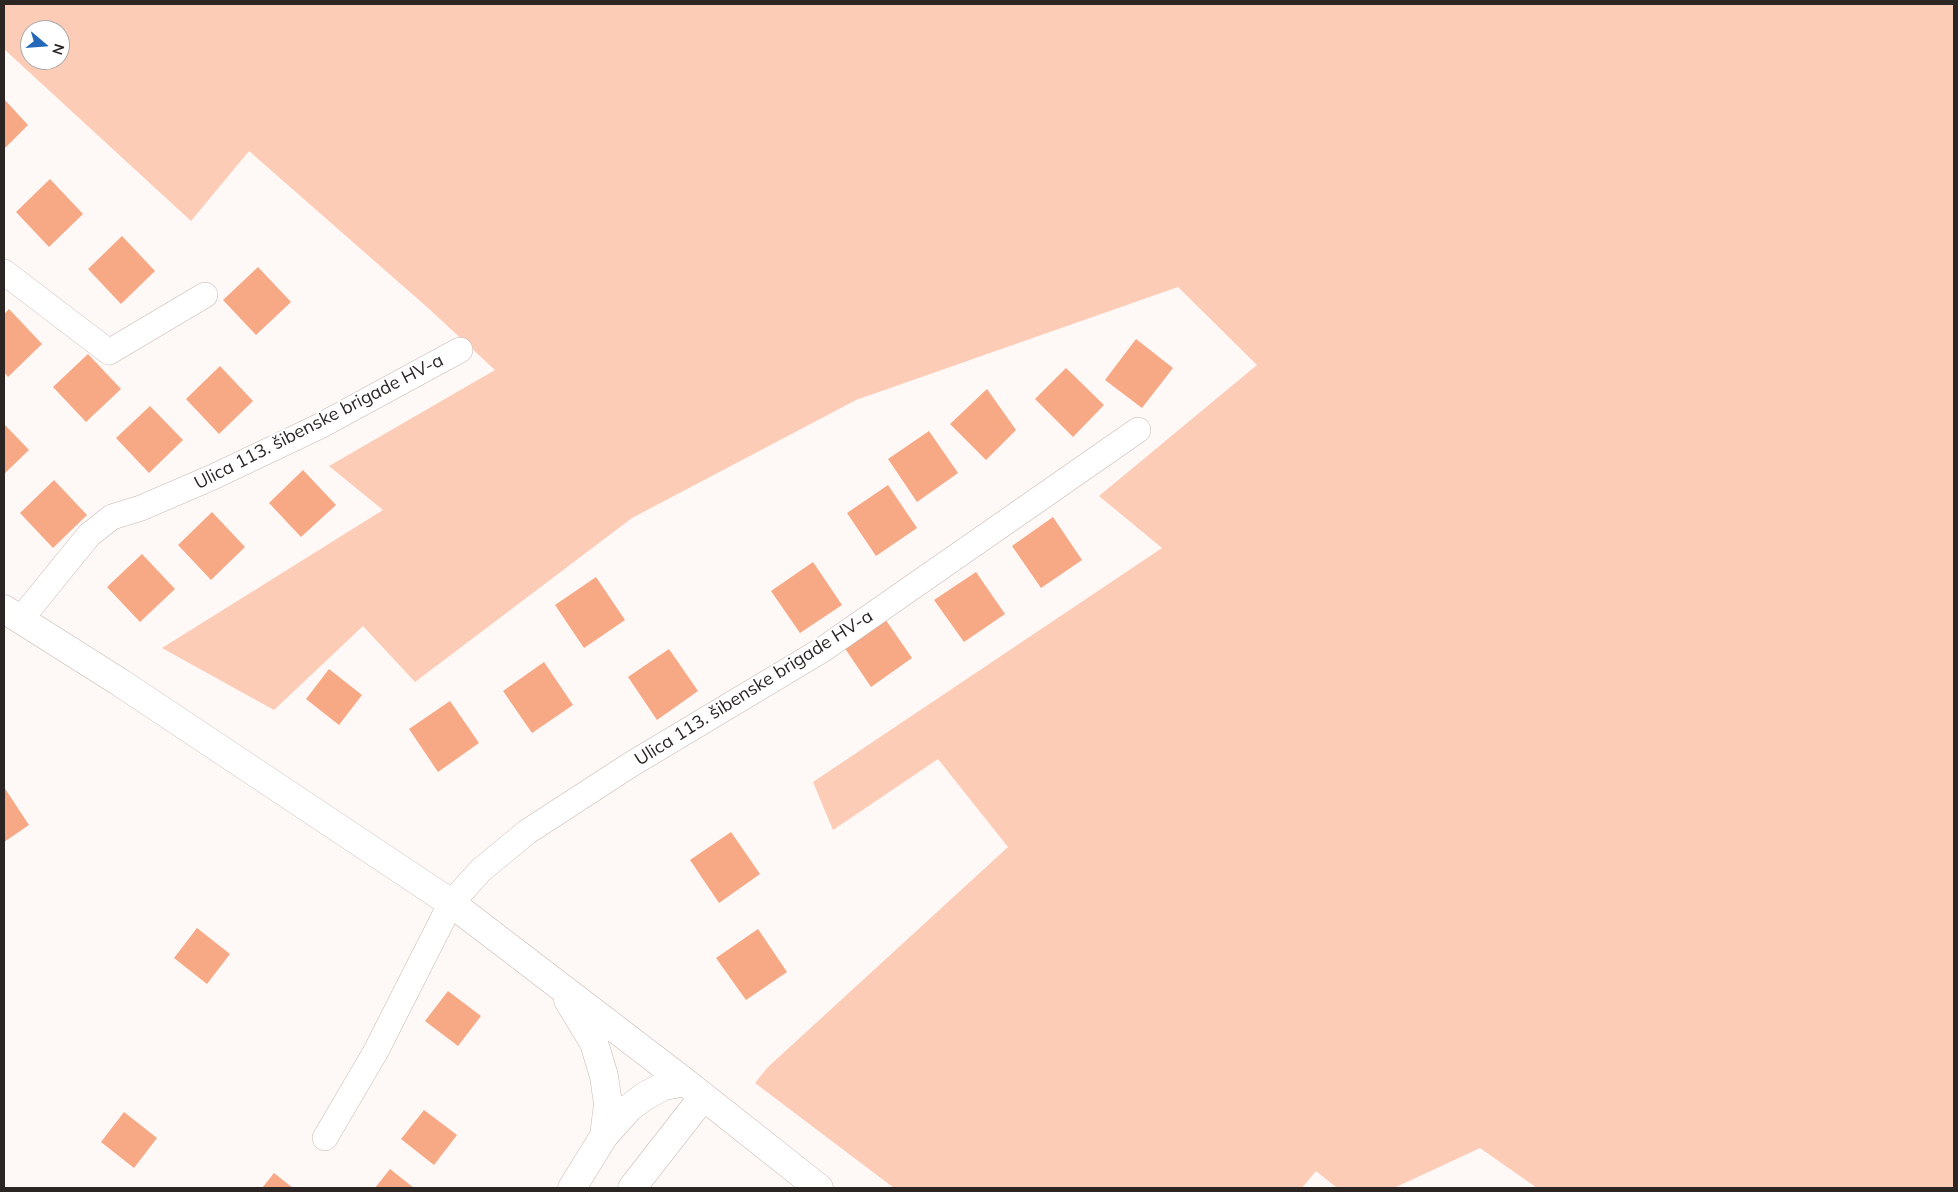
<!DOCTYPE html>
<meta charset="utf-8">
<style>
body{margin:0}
#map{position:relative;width:1958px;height:1192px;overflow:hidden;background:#fef8f6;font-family:Mulish,sans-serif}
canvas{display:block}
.frame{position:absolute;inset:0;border:5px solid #2b2624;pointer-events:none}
.north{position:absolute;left:20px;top:20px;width:50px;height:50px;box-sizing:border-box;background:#fff;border:1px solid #aaa8a7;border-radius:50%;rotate:108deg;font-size:14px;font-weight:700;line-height:20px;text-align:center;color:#2b2624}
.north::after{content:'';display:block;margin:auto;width:18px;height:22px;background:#2567b8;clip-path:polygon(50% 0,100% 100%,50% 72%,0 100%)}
</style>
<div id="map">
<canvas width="1958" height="1192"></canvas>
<div class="frame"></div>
<div class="north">N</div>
</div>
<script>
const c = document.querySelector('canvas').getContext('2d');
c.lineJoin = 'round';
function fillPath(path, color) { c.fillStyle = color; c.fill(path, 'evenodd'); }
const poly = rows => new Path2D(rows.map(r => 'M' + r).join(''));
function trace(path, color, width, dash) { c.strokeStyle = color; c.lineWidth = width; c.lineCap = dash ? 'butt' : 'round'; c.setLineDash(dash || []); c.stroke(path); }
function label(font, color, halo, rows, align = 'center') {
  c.font = font + ' Mulish,sans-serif'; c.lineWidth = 4.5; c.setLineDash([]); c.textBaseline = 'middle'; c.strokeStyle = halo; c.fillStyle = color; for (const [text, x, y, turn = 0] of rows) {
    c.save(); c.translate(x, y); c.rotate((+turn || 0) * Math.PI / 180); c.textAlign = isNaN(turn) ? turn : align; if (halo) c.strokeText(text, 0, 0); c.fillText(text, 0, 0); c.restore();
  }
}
const green = poly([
 [4,4,1954,4,1954,1188,1537,1188,1480,1148,1394,1188,1337,1188,1316,1171,1302,1188,894,1188,755,1083,768,1067,1008,847,938,759,833,830,813,782,1162,548,1099,496,1257,365,1178,287,856,400,632,518,415,682,363,626,274,710,162,648,383,510,329,466,495,370,427,307,249,151,191,221,4,49],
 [30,30,60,30,60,60,30,60]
]);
const building = poly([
 [4,99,28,125,4,149],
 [50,179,83,214,49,247,16,212],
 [122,236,155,271,121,304,88,269],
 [258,267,291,302,256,335,223,300],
 [9,309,42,344,8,377,4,372,4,314],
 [1136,339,1173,368,1142,408,1105,380],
 [88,354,121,389,86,422,53,387],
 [220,366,253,401,219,434,186,399],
 [1066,368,1104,405,1073,437,1035,399],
 [987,389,1016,430,986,460,950,424],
 [150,406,183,440,149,473,116,438],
 [4,424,29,450,4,474],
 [929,431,958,473,917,502,888,459],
 [303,470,336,505,301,537,269,503],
 [54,480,87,515,53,548,20,513],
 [888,485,917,528,876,556,847,513],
 [212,512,245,547,211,580,178,545],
 [1053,517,1082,560,1041,588,1012,546],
 [142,554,175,589,140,622,107,587],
 [813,562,842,605,800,633,771,591],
 [976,572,1005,614,964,642,934,600],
 [596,577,625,620,584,648,555,605],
 [883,616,912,658,871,687,842,644],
 [669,649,698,691,657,720,628,677],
 [544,662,573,705,532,733,503,691],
 [329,669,362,695,339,725,306,699],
 [450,701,479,743,438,772,409,729],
 [4,787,29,825,4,842],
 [731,832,760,874,719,903,690,860],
 [197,928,230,954,207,984,174,958],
 [758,929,787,972,746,1000,716,958],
 [448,991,481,1016,458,1046,425,1021],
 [424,1110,457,1135,434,1165,401,1139],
 [124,1112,157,1138,134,1168,101,1142],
 [390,1169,414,1188,375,1188],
 [274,1173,293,1188,262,1188]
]);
const minor = poly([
 [4,272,109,352,205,295],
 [20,620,89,535,112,517,141,508,213,477,320,426,460,350],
 [325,1138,376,1051,451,903,481,870,527,832,630,765,822,650,1138,430]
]);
const secondary = poly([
 [4,609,121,683,451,903,685,1082,819,1188],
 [568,1000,594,1043,604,1076,608,1104,604,1136],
 [572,1188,604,1136,629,1108,645,1096,664,1086,685,1082],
 [632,1188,703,1097]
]);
const streetNames = [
 ["Ulica 113. šibenske brigade HV-a",319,422,-27],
 ["Ulica 113. šibenske brigade HV-a",754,688,-32]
];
fillPath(green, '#fdccb6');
fillPath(building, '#f7a985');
trace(minor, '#c6bab4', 26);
trace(secondary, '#c6bab4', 29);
trace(minor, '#fff', 25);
trace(secondary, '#fff', 28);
label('18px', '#2b2624', '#fff', streetNames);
</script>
